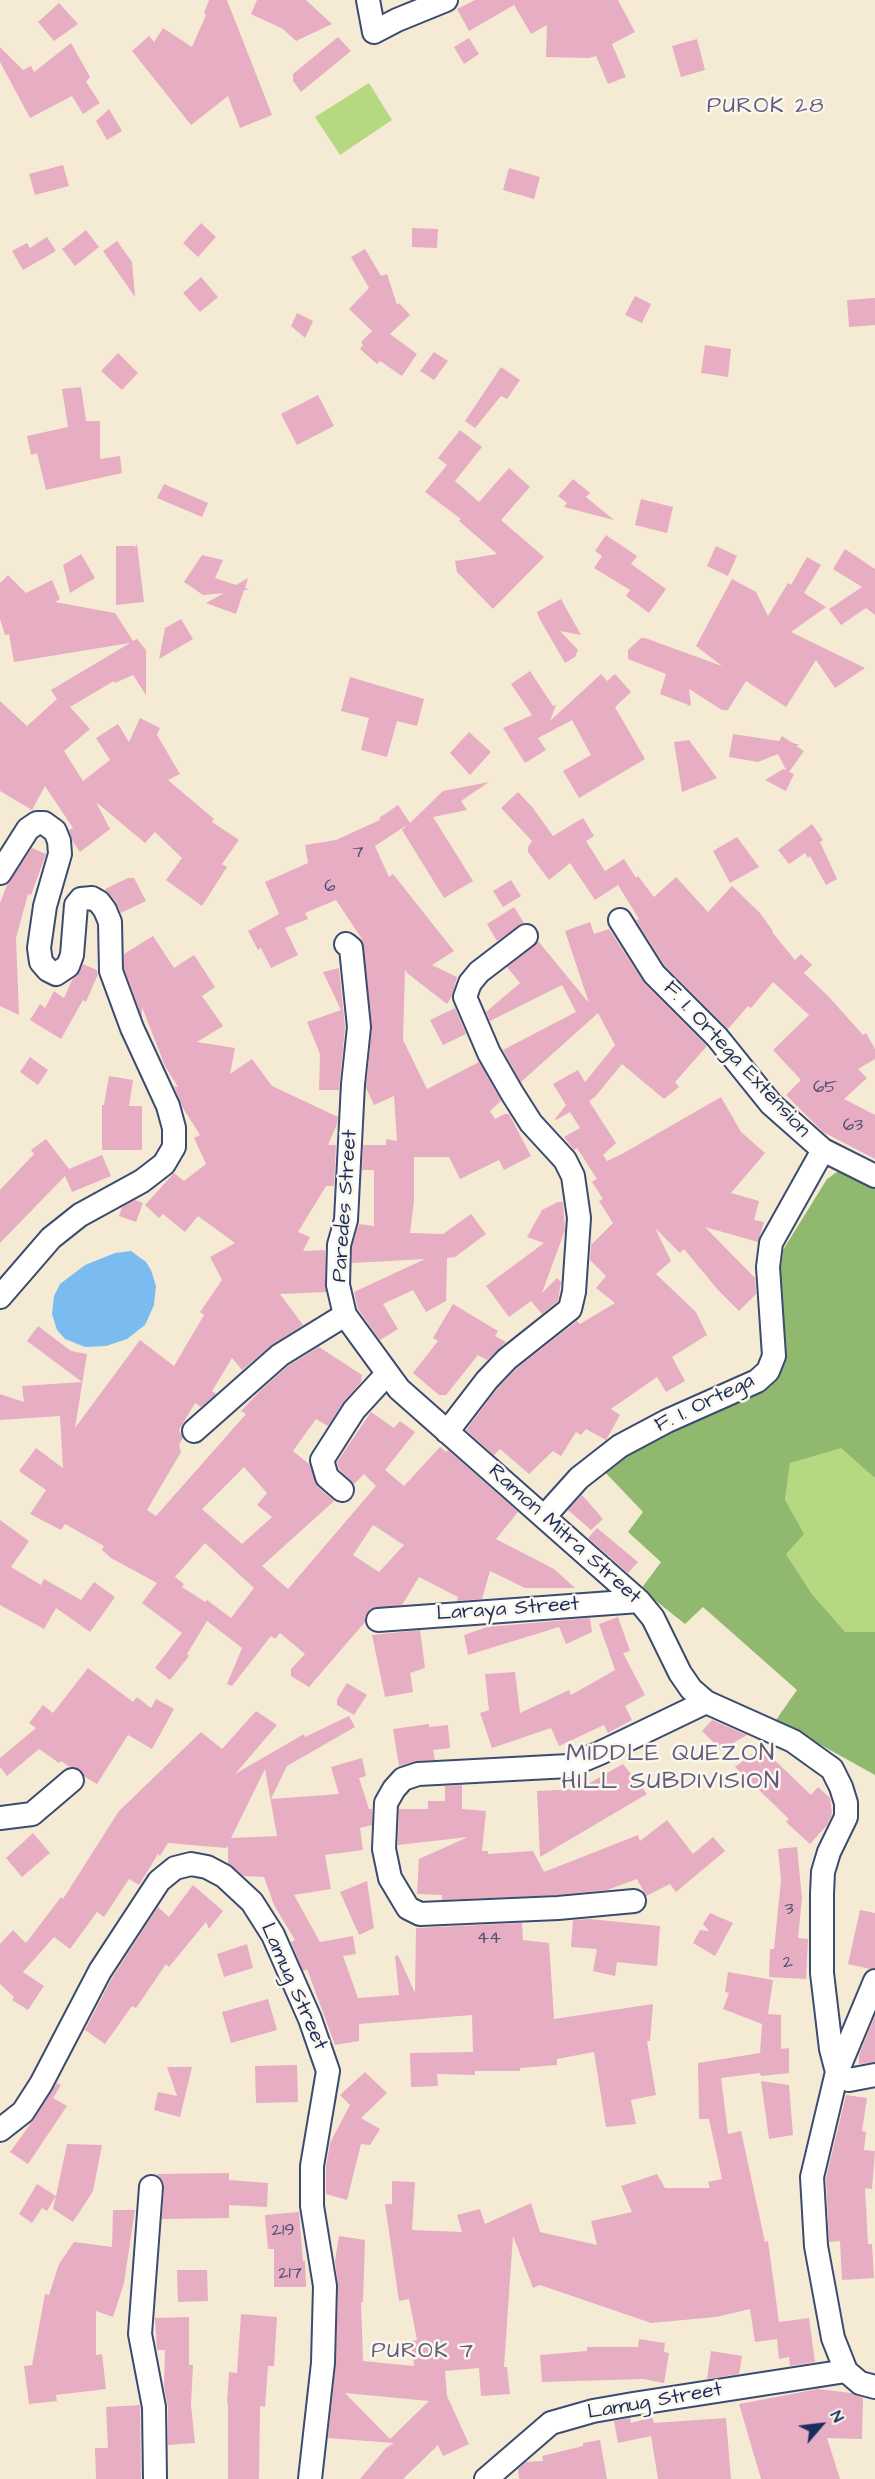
<!DOCTYPE html>
<style>
body{margin:0}
#map{position:relative;width:875px;height:2479px;overflow:hidden;background:#f5ebd5;font-family:"Architects Daughter",sans-serif}
canvas{display:block}
.north{position:absolute;left:791px;top:2395px;width:60px;height:60px;-webkit-text-stroke:4px #fbf7ec;paint-order:stroke;rotate:62deg;font-size:16px;font-weight:700;line-height:24px;text-align:center;color:#1b2f5e}
.north::after{content:'';display:block;margin:auto;width:21px;height:27px;background:#1b2f5e;clip-path:polygon(50% 0,100% 100%,50% 72%,0 100%)}
</style>
<div id="map">
<canvas width="875" height="2479"></canvas>
<div class="north">N</div>
</div>
<script>
const c = document.querySelector('canvas').getContext('2d');
c.lineJoin = 'round';
function fillPath(path, color) { c.fillStyle = color; c.fill(path, 'evenodd'); }
const poly = rows => new Path2D(rows.map(r => 'M' + r).join(''));
function trace(path, color, width, dash) { c.strokeStyle = color; c.lineWidth = width; c.lineCap = dash ? 'butt' : 'round'; c.setLineDash(dash || []); c.stroke(path); }
function label(font, color, halo, rows, align = 'center') {
  c.font = font + ' "Architects Daughter",sans-serif'; c.lineWidth = 5; c.setLineDash([]); c.textBaseline = 'middle'; c.strokeStyle = halo; c.fillStyle = color; for (const [text, x, y, turn = 0] of rows) {
    c.save(); c.translate(x, y); c.rotate((+turn || 0) * Math.PI / 180); c.textAlign = isNaN(turn) ? turn : align; if (halo) c.strokeText(text, 0, 0); c.fillText(text, 0, 0); c.restore();
  }
}
const green = poly([
 [369,83,392,120,340,155,315,117],
 [841,1447,875,1478,875,1632,845,1633,812,1594,786,1554,785,1500,790,1462]
]);
const forest = poly([
 [837,1172,846,1172,875,1187,875,1478,841,1448,790,1463,785,1500,804,1534,786,1554,812,1594,845,1632,875,1632,875,1775,776,1720,797,1690,703,1607,685,1624,641,1589,661,1562,628,1532,643,1512,603,1470,623,1456,674,1427,767,1385,783,1250,827,1179]
]);
const water = poly([
 [131,1251,146,1262,151,1270,156,1286,154,1305,145,1325,127,1339,106,1346,85,1347,65,1339,57,1330,52,1314,54,1296,60,1284,85,1265,115,1253]
]);
const building = poly([
 [209,0,227,0,272,115,240,128,228,96,191,125,132,51,149,36,154,42,163,28,192,47,206,15,204,13],
 [257,0,306,0,332,24,296,41,283,29,251,14],
 [475,0,618,0,635,32,612,44,626,77,608,84,596,56,589,58,546,57,547,25,531,34,514,5,469,31,457,9],
 [59,3,78,24,54,41,38,22],
 [338,37,351,51,301,92,293,81,293,74],
 [469,38,479,54,464,64,454,47],
 [697,39,705,70,681,77,672,46],
 [71,43,90,77,86,82,100,103,83,114,72,96,30,118,0,62,0,47,23,70,31,66,34,72],
 [109,109,122,131,107,140,96,121],
 [63,165,69,186,35,195,29,174],
 [509,168,540,177,534,199,503,190],
 [201,223,216,237,198,257,183,243],
 [412,228,438,229,437,248,412,247],
 [86,230,99,247,75,266,62,249],
 [47,237,56,251,23,270,12,251,27,243,30,248],
 [117,241,132,262,135,297,103,251],
 [365,249,381,276,387,274,397,305,399,303,410,315,390,334,417,354,402,376,380,361,377,364,360,349,363,345,361,342,372,331,349,309,369,288,351,257],
 [201,277,218,297,200,312,183,293],
 [635,296,651,304,642,323,625,315],
 [875,298,875,325,849,327,847,300],
 [297,313,313,321,305,338,291,326],
 [705,345,731,349,728,377,701,373],
 [434,352,448,361,434,380,420,371],
 [118,353,138,373,122,390,101,371],
 [501,367,520,380,507,399,501,396,475,428,465,421],
 [81,387,86,421,100,421,100,459,120,456,122,473,46,490,37,453,31,455,27,436,68,427,62,389],
 [318,395,334,426,297,445,281,414],
 [460,430,482,447,455,481,479,502,509,468,530,487,501,520,544,557,493,609,457,572,455,561,497,554,459,521,461,519,425,492,447,465,438,458],
 [573,479,590,493,586,497,614,520,564,507,567,503,558,496],
 [164,484,208,503,202,517,157,498],
 [641,499,673,507,667,533,635,525],
 [606,535,637,556,631,564,666,589,649,613,626,596,630,590,594,568,602,556,595,551],
 [137,544,144,602,116,605,116,546,135,546,135,548],
 [716,546,737,556,728,576,707,566],
 [845,549,875,569,875,615,866,608,841,625,829,609,862,587,833,569],
 [81,554,95,578,70,593,63,565],
 [202,555,223,560,215,578,236,585,248,578,245,588,249,590,244,590,236,614,206,603,224,593,203,595,184,582],
 [807,557,821,565,804,593,826,607,791,632,865,668,835,688,816,660,786,707,746,681,728,710,722,710,689,689,691,706,660,694,666,674,628,659,628,650,641,638,645,638,722,666,696,646,732,579,756,592,768,616,788,583,791,585],
 [8,575,26,593,52,580,60,599,55,602,115,613,133,641,137,639,146,650,146,695,133,675,115,683,114,681,70,707,90,729,64,751,83,781,110,760,96,738,118,724,129,742,140,718,160,728,157,735,180,774,168,780,214,819,212,822,239,840,222,864,227,867,202,906,166,880,182,858,155,832,145,843,96,802,110,829,80,852,73,842,69,830,73,828,45,786,32,810,0,791,0,701,27,726,57,699,51,690,130,643,14,662,9,634,5,635,0,619,0,583],
 [561,599,581,635,560,631,578,650,575,657,565,663,539,618,537,612],
 [181,619,193,639,159,659,165,628],
 [530,671,553,706,556,705,550,721,601,674,607,681,615,674,631,692,615,707,645,759,579,798,563,771,591,755,572,720,538,738,546,750,525,763,503,728,532,715,511,684],
 [350,677,424,699,417,726,397,721,387,757,361,750,369,718,341,711],
 [469,732,491,752,470,775,450,753],
 [733,734,779,741,782,736,793,743,800,745,796,746,804,751,789,772,794,774,786,791,765,780,783,769,786,770,778,754,758,762,729,757],
 [689,740,717,778,682,792,674,742],
 [489,782,461,801,467,810,433,817,473,881,444,898,402,830,407,825,375,846,389,877,393,874,454,951,432,965,457,977,452,996,447,1004,407,973,405,969,403,1040,427,1089,479,1062,501,1101,490,1111,495,1119,504,1114,509,1114,531,1156,504,1170,499,1160,460,1179,449,1157,414,1157,414,1201,410,1233,443,1234,471,1214,486,1234,455,1257,447,1258,446,1301,426,1312,413,1290,383,1304,398,1329,380,1340,358,1309,354,1292,425,1259,352,1263,352,1247,359,1224,374,1226,374,1170,362,1170,363,1145,386,1145,386,1139,397,1141,394,1096,374,1105,366,1088,372,1026,362,939,336,900,305,913,308,919,285,928,298,955,271,968,261,948,258,950,248,931,279,914,265,882,308,863,305,845,336,840,380,820,379,818,398,805,410,823,443,791],
 [518,792,533,808,553,836,583,818,594,836,586,841,605,871,624,859,636,878,638,876,654,897,676,877,708,912,732,886,760,913,773,931,772,932,795,960,801,954,812,965,804,973,829,997,863,1035,866,1033,875,1049,875,1059,858,1069,867,1078,844,1099,875,1115,875,1159,823,1132,786,1095,801,1080,773,1050,809,1015,773,982,751,1008,748,1006,728,1029,665,966,636,920,639,919,618,885,595,900,570,863,549,880,528,852,528,847,532,841,501,808],
 [812,824,823,840,820,842,837,879,826,885,810,856,808,858,805,853,789,864,778,850],
 [737,837,759,867,730,883,713,851],
 [32,848,46,854,31,895,28,894,16,938,19,1015,0,1006,0,903,7,885],
 [128,878,134,878,146,901,121,913,116,902,105,889],
 [511,880,521,896,503,907,493,891],
 [514,907,524,923,497,941,487,924],
 [590,922,594,934,609,929,644,983,707,1046,675,1082,679,1087,664,1099,622,1064,595,1097,589,1101,616,1143,603,1155,607,1161,622,1154,721,1097,741,1132,765,1153,731,1193,759,1201,754,1220,764,1222,758,1242,705,1227,755,1278,756,1294,739,1311,718,1290,684,1249,680,1253,655,1228,671,1261,656,1274,696,1312,707,1335,672,1357,685,1381,666,1392,657,1377,611,1409,620,1415,606,1440,586,1429,581,1435,576,1432,561,1456,553,1451,529,1474,500,1449,494,1455,466,1430,497,1389,516,1369,577,1321,580,1324,615,1303,596,1288,606,1276,590,1260,591,1245,613,1223,599,1201,603,1199,592,1182,597,1179,577,1148,574,1150,564,1137,580,1128,570,1112,556,1120,555,1119,566,1105,553,1084,578,1070,585,1082,615,1045,598,1013,521,1082,503,1050,576,1012,562,985,490,1021,486,1012,520,983,507,967,538,941,589,1003,565,931],
 [153,936,174,968,194,955,215,987,202,996,223,1026,197,1042,235,1048,230,1074,252,1059,272,1086,338,1117,337,1124,328,1145,336,1145,334,1186,326,1186,298,1232,310,1237,303,1251,325,1250,326,1292,280,1294,303,1325,273,1344,242,1370,232,1358,212,1391,216,1394,201,1407,195,1403,179,1430,183,1438,179,1445,181,1452,147,1510,156,1516,246,1414,241,1411,260,1391,288,1366,319,1347,362,1375,361,1382,343,1403,328,1426,316,1419,293,1451,309,1464,318,1487,334,1501,262,1566,288,1589,376,1486,364,1474,354,1484,339,1469,337,1462,371,1412,394,1428,400,1421,415,1432,385,1470,404,1486,440,1447,446,1452,448,1450,518,1512,496,1539,554,1569,575,1588,525,1588,490,1571,482,1599,457,1601,458,1597,419,1577,402,1605,370,1609,366,1615,365,1622,309,1687,291,1676,291,1669,305,1654,280,1633,275,1639,271,1636,232,1686,227,1684,242,1648,207,1621,187,1654,189,1656,170,1680,155,1668,182,1633,142,1603,157,1583,111,1558,102,1550,104,1546,65,1524,61,1530,30,1514,46,1490,19,1471,36,1448,63,1468,60,1416,0,1420,0,1394,24,1402,22,1386,82,1382,27,1341,38,1326,71,1351,87,1354,75,1428,140,1340,174,1366,204,1315,200,1312,222,1280,210,1257,235,1243,198,1216,185,1232,163,1214,159,1218,145,1205,174,1173,184,1181,206,1164,194,1138,200,1135,183,1108,174,1086,178,1087,165,1066,142,1007,142,1017,124,968,124,954],
 [244,1467,267,1493,257,1505,272,1517,242,1544,202,1509],
 [373,1525,404,1545,379,1572,353,1555],
 [205,1543,254,1588,231,1618,207,1600,205,1602,182,1587,184,1584,175,1577],
 [83,964,97,970,98,974,86,1002,83,1000,61,1039,30,1020,40,1004,45,1008,54,991,64,998,72,980,80,971],
 [339,968,345,1027,339,1090,319,1090,320,1054,307,1022,341,1010,323,972],
 [455,1008,466,1034,443,1045,430,1020],
 [30,1057,48,1070,38,1085,20,1072],
 [109,1076,133,1080,129,1106,142,1106,142,1150,102,1150,102,1105,104,1105],
 [46,1139,69,1169,102,1155,111,1176,72,1192,65,1176,0,1243,0,1190,34,1154,31,1150],
 [135,1200,143,1203,136,1222,119,1216,122,1207],
 [558,1202,563,1202,565,1230,542,1293,557,1278,561,1282,558,1301,542,1314,531,1301,509,1317,486,1286,544,1243,527,1237,542,1210],
 [453,1304,498,1331,495,1336,506,1342,487,1360,478,1355,446,1395,439,1395,413,1373,438,1341,433,1338],
 [582,1495,603,1519,591,1530,568,1510],
 [0,1520,29,1541,11,1567,41,1585,44,1579,81,1600,94,1582,115,1597,90,1632,56,1608,44,1629,0,1605],
 [597,1528,638,1562,628,1573,588,1538],
 [618,1617,630,1651,623,1653,645,1695,625,1706,632,1720,608,1733,604,1725,559,1746,551,1728,492,1748,480,1713,489,1710,485,1674,515,1672,520,1713,569,1690,571,1695,615,1670,599,1624],
 [590,1618,592,1632,566,1644,559,1627,468,1655,464,1635,487,1627],
 [420,1630,425,1668,410,1673,413,1692,385,1697,372,1635],
 [88,1668,133,1702,137,1697,151,1708,156,1699,174,1709,152,1749,128,1735,97,1784,85,1777,77,1768,70,1767,61,1761,59,1763,39,1749,7,1776,0,1767,0,1758,36,1728,29,1723,43,1705,53,1713],
 [347,1683,367,1695,354,1715,337,1705,337,1699],
 [256,1711,277,1725,235,1774,304,1734,305,1737,349,1716,355,1727,287,1766,271,1799,339,1794,331,1767,362,1758,366,1776,359,1778,369,1809,372,1809,372,1825,360,1828,363,1850,325,1855,331,1889,294,1895,320,1942,353,1936,356,1954,343,1956,358,1998,399,1995,395,1956,398,1955,415,1993,416,1928,522,1923,523,1940,549,1943,554,2019,653,2004,650,2041,647,2041,656,2095,631,2100,636,2124,606,2127,594,2052,557,2059,557,2065,520,2068,520,2071,475,2071,475,2075,437,2074,438,2086,411,2087,410,2053,473,2052,472,2015,359,2024,359,2041,335,2045,307,1969,303,1971,291,1942,295,1940,274,1905,264,1877,244,1876,228,1863,228,1846,226,1848,168,1843,160,1856,158,1854,139,1885,129,1879,104,1917,97,1912,70,1949,54,1937,23,1972,44,1986,28,2010,12,2000,14,1997,0,1984,0,1944,13,1930,26,1943,61,1897,63,1899,119,1811,201,1732,222,1749],
 [265,1769,277,1836,231,1838],
 [712,1720,747,1735,721,1750,702,1731],
 [429,1724,429,1727,448,1725,450,1748,433,1750,435,1760,417,1761,399,1766,393,1729],
 [761,1747,811,1795,818,1787,830,1798,832,1814,827,1825,810,1844,786,1822,789,1819,735,1767],
 [623,1764,647,1794,540,1857,537,1791,579,1789],
 [462,1785,462,1809,486,1811,482,1851,488,1851,488,1854,533,1851,544,1872,638,1835,640,1841,667,1820,693,1854,713,1837,725,1851,676,1892,670,1884,646,1896,637,1879,607,1890,557,1895,442,1900,442,1895,417,1894,419,1859,468,1837,398,1845,399,1809,428,1809,428,1801,445,1801,445,1786],
 [33,1833,50,1853,22,1877,6,1858],
 [797,1847,802,1898,798,1938,808,1939,806,1979,769,1977,770,1949,774,1949,781,1880,778,1849],
 [367,1881,374,1928,359,1935,340,1892],
 [193,1885,223,1911,209,1929,206,1922,169,1967,166,1964,136,2008,132,2006,105,2044,85,2030,112,1978,158,1907,169,1917],
 [860,1910,875,1913,875,1968,870,1969,848,1964],
 [710,1913,733,1923,715,1956,693,1943,700,1930,709,1931,703,1924],
 [590,1919,660,1926,657,1966,617,1962,615,1976,593,1971,597,1949,571,1947,573,1920],
 [247,1944,253,1968,224,1977,217,1954],
 [728,1972,773,1980,768,2014,781,2015,781,2049,789,2048,789,2073,761,2076,760,2073,721,2078,728,2134,741,2131,765,2242,768,2241,779,2322,809,2318,815,2362,790,2366,789,2357,779,2359,777,2339,755,2342,750,2309,716,2317,651,2323,540,2285,533,2288,513,2236,504,2367,507,2367,510,2394,481,2396,479,2368,445,2371,447,2396,469,2444,443,2456,438,2445,403,2479,360,2479,386,2448,394,2443,328,2438,336,2363,338,2286,335,2261,339,2236,365,2240,363,2302,361,2302,363,2361,414,2366,411,2341,417,2340,409,2299,399,2301,385,2204,392,2204,392,2181,415,2182,412,2230,462,2232,457,2215,480,2209,485,2224,531,2203,540,2232,597,2245,591,2221,632,2212,621,2186,657,2174,665,2188,710,2188,708,2182,722,2179,709,2119,699,2119,698,2063,760,2053,762,2024,723,2009,729,1993,725,1992],
 [345,2393,429,2401,390,2439],
 [268,1999,277,2030,231,2043,222,2012],
 [875,2016,875,2062,859,2064,859,2055],
 [297,2065,298,2102,256,2103,255,2066],
 [167,2067,192,2067,180,2117,154,2110,158,2092,177,2096],
 [365,2072,387,2093,361,2118,380,2129,370,2145,361,2144,347,2200,326,2194,326,2167,330,2143,350,2105,340,2095],
 [761,2081,789,2085,793,2135,769,2139],
 [57,2083,61,2085,53,2098,67,2106,28,2164,10,2152,34,2119],
 [846,2095,867,2098,862,2131,866,2132,864,2150,875,2151,872,2189,865,2188,868,2244,872,2244,874,2278,842,2280,840,2241,829,2242,826,2178],
 [67,2144,102,2145,93,2191,73,2222,53,2209,56,2196,47,2211,42,2208,32,2223,19,2214,37,2184,56,2196],
 [229,2173,229,2180,268,2183,267,2207,229,2205,229,2218,162,2219,164,2187,163,2181,157,2174],
 [113,2210,135,2210,124,2283,113,2317,96,2311,96,2355,102,2354,106,2389,56,2395,57,2401,29,2404,24,2366,32,2365,45,2294,49,2295,59,2264,74,2242,112,2247],
 [299,2212,303,2261,305,2261,306,2287,274,2287,274,2249,268,2249,265,2215],
 [177,2270,207,2270,208,2301,178,2302],
 [241,2314,277,2317,274,2366,268,2366,265,2407,260,2406,259,2479,228,2479,228,2403,227,2403,229,2372,237,2373],
 [189,2317,189,2365,193,2365,191,2405,195,2443,168,2445,168,2407,164,2386,165,2350,157,2350,155,2318],
 [639,2339,665,2343,664,2352,669,2353,664,2383,643,2379,542,2382,540,2355,587,2351,587,2347,638,2347],
 [711,2351,742,2356,739,2374,707,2379],
 [818,2389,851,2393,863,2398,862,2439,827,2438,840,2479,761,2479,739,2404],
 [140,2405,141,2479,96,2479,95,2448,108,2448,106,2407],
 [652,2417,654,2423,726,2418,731,2479,658,2479,651,2436,618,2443,614,2421,630,2418,631,2423],
 [600,2440,607,2479,519,2479,518,2469,526,2462,543,2461,542,2456,583,2446,583,2443]
]);
const minor = poly([
 [368,0,374,32,397,20,446,0],
 [0,873,28,829,37,823,44,823,55,831,59,841,60,854,45,906,39,948,41,962,48,970,56,974,68,966,72,955,76,905,81,899,92,898,99,902,105,910,110,922,111,971,132,1028,168,1106,174,1128,174,1147,164,1164,142,1181,80,1215,51,1238,0,1297],
 [620,920,654,974,717,1037,771,1104,823,1150,875,1176],
 [346,944,351,948,359,1027,353,1084,346,1220,339,1245,338,1285,345,1315,399,1389,639,1601,653,1618,680,1673,691,1689,706,1702,793,1741,832,1769,841,1787,846,1803,846,1817,829,1852,823,1872,822,1894,822,1973,831,2049,837,2072,812,2177,816,2246,833,2338,846,2371,860,2383,875,2387],
 [194,1431,280,1355,345,1315],
 [447,1432,487,1380,507,1359,570,1309,574,1292,579,1218,573,1176,565,1160,531,1123,512,1093,489,1053,465,997,470,983,479,972,526,936],
 [342,1490,327,1477,322,1460,354,1410,387,1374],
 [544,1517,579,1478,620,1446,667,1421,757,1381,768,1371,774,1356,768,1267,771,1243,823,1150],
 [378,1620,639,1601],
 [0,1818,32,1814,72,1780],
 [634,1901,558,1908,420,1914,408,1908,390,1878,384,1849,386,1803,394,1789,403,1779,418,1774,569,1766,600,1753,706,1702],
 [875,1981,837,2072,849,2080,875,2075],
 [0,2130,23,2112,41,2084,100,1971,159,1881,175,1868,191,1864,207,1867,224,1876,252,1902,273,1935,310,2019,328,2071,312,2166,312,2206,325,2286,323,2363,310,2479],
 [151,2187,140,2334,154,2407,155,2479],
 [486,2479,551,2423,593,2411,633,2404,846,2371]
]);
const numberNames = [
 ["7",358,853],
 ["6",330,887],
 ["65",825,1088],
 ["63",853,1126],
 ["3",789,1910],
 ["44",489,1939],
 ["2",788,1963],
 ["219",283,2231],
 ["217",290,2274]
];
const streetNames = [
 ["F. I. Ortega Extension",736,1060,47],
 ["Paredes Street",346,1206,-86],
 ["F. I. Ortega",705,1404,-26],
 ["Ramon Mitra Street",564,1535,42],
 ["Laraya Street",508,1610,-4],
 ["Lamug Street",293,1987,66],
 ["Lamug Street",655,2402,-10]
];
const neighbourhoodNames = [
 ["PUROK 28",766,107],
 ["PUROK 7",423,2352]
];
const quarterNames = [
 ["MIDDLE QUEZON",671,1755],
 ["HILL SUBDIVISION",671,1783]
];
fillPath(green, '#b5d881');
fillPath(forest, '#90b86f');
fillPath(water, '#7abcef');
fillPath(building, '#e7adc2');
trace(minor, '#3c4b70', 26);
trace(minor, '#fff', 22);
label('18px', '#4e4e77', null, numberNames);
label('21px', '#1b2f5e', '#fbf7ec', streetNames);
c.letterSpacing = '1.5px';
label('22px', '#625b81', '#fbf7ec', neighbourhoodNames);
c.letterSpacing = '0px';
c.letterSpacing = '1.5px';
label('24px', '#625b81', '#fbf7ec', quarterNames);
c.letterSpacing = '0px';
</script>
